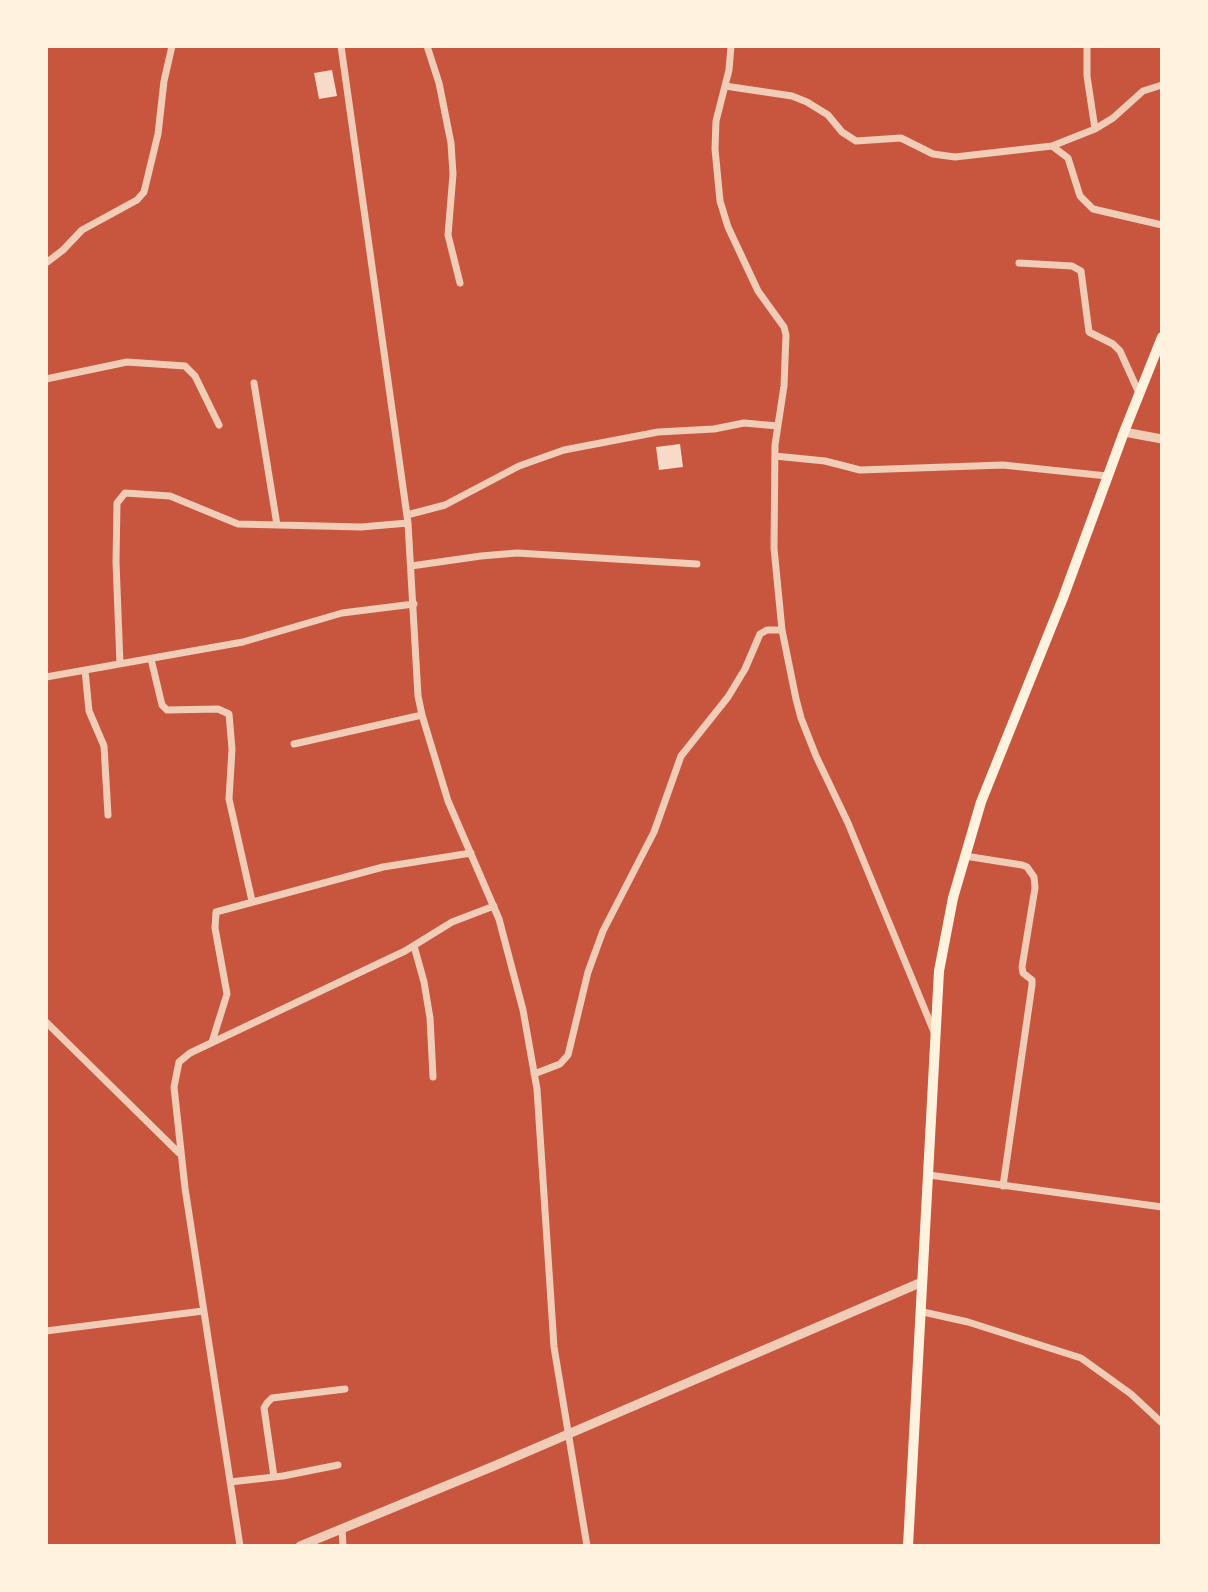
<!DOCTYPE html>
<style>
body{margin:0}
#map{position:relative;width:1208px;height:1592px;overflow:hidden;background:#c8553d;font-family:"Work Sans",sans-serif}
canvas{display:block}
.frame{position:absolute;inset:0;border:48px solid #fff3e0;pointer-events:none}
</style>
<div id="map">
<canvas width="1208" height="1592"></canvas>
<div class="frame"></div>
</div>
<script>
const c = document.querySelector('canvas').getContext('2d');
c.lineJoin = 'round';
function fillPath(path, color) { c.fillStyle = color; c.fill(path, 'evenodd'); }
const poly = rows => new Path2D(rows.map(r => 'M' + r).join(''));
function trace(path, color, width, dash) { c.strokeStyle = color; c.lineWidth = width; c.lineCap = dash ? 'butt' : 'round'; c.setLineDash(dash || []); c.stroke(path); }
const building = poly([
 [332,70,337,96,319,99,314,73],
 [680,444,683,467,659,470,656,447]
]);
const minor = poly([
 [341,46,408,523,418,696,422,715,448,801,499,919,523,1010,537,1089,554,1347,587,1546],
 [427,46,439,83,451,143,453,174,448,235,460,283],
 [731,46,729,70,716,121,715,149,720,201,728,227,758,291,784,327,786,335,784,386,775,445,774,548,782,630,796,699,801,718,816,756,848,823,934,1032],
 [1087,46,1087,76,1095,129],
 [725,86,792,96,807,102,828,115,842,132,856,141,901,138,933,154,955,157,1052,146,1068,158,1080,196,1093,209,1162,225],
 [1052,146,1095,129,1113,118,1143,91,1162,85],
 [46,263,63,250,82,230,137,200,144,192,158,134,164,81,172,46],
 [1019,263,1072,266,1081,271,1089,332,1113,344,1120,351,1139,393],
 [46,379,127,362,185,366,195,376,219,425],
 [254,383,277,525],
 [775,456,825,461,860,470,1003,465,1107,476],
 [407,515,445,505,519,466,564,450,658,432,714,429,744,423,778,426],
 [411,566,481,556,517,553,697,564],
 [151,659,162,705,167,710,218,709,229,714,232,749,229,799,252,901],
 [120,664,116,562,117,503,125,493,170,496,238,524,361,527,408,523],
 [85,670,89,711,104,746,108,815],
 [46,677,243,642,342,613,414,604],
 [294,744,422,715],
 [965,856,1022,865,1027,867,1034,877,1035,888,1022,967,1023,973,1032,980,1032,985,1003,1186],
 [414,946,424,982,430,1018,433,1077],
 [46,1022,179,1153],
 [212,1042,227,994,215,928,216,912,383,867,471,853],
 [534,1074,560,1064,568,1055,588,972,603,931,654,832,681,756,728,697,745,669,760,634,767,630,782,630],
 [929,1175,1162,1207],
 [923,1312,968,1322,1081,1358,1131,1394,1162,1423],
 [46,1331,203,1311],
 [274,1477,264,1408,267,1403,272,1398,345,1389],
 [230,1482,283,1476,338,1465],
 [342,1529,343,1546],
 [240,1546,185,1188,174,1087,179,1062,190,1053,405,951,452,922,494,906]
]);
const tertiary = poly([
 [1124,432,1162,439],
 [300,1546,494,1466,922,1282]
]);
const secondary = poly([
 [908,1546,939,971,953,898,981,802,1063,598,1124,432,1162,337]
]);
fillPath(building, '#f7dbc8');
trace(minor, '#f1ccb7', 7);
trace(tertiary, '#f1ccb7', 9);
trace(secondary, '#fff3e0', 10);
</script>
